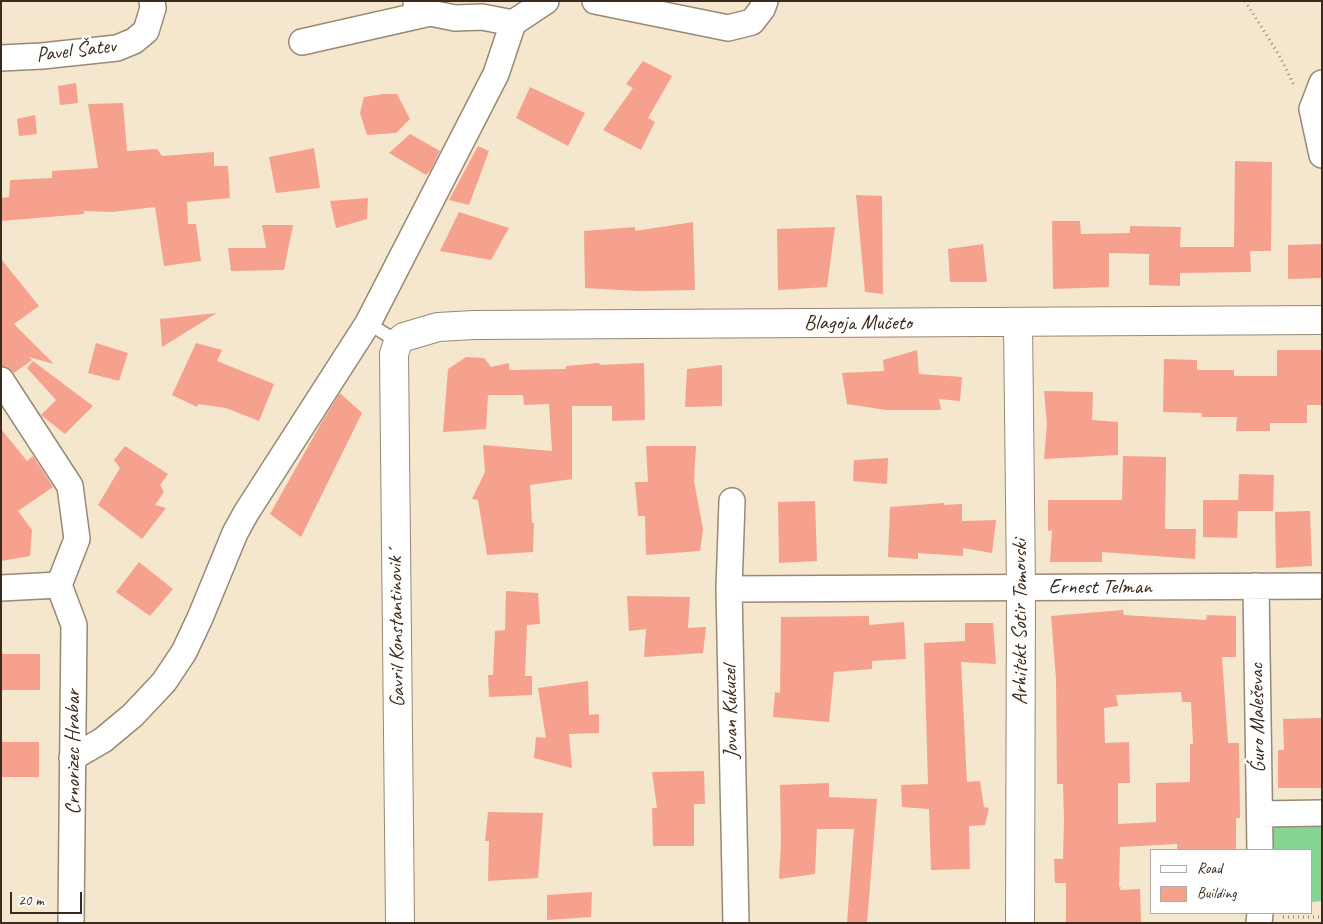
<!DOCTYPE html>
<meta charset="utf-8">
<style>
body{margin:0}
#map{position:relative;width:1323px;height:924px;overflow:hidden;background:#f5e6ce;font-family:Caveat,sans-serif}
canvas{display:block}
.frame{position:absolute;inset:0;border:2px solid #3b2a1e;pointer-events:none}
.legend{position:absolute;left:1150px;top:849px;width:162px;height:65px;box-sizing:border-box;background:#fff;border:1px solid #b1aaa5;margin:0;padding:6px 9px;list-style:none;font-size:15px;color:#3b2a1e}
.legend li{display:flex;align-items:center;gap:10px;height:25px}
.legend b{width:25px;border:1px solid #b1aaa5}
.scale{position:absolute;left:10px;top:892px;width:72px;height:22px;box-sizing:border-box;border:2px solid #3b2a1e;border-top:0;padding-left:6px;font-size:15px;line-height:18px;white-space:nowrap;color:#3b2a1e;-webkit-text-stroke:4px #fff;paint-order:stroke}
</style>
<div id="map">
<canvas width="1323" height="924"></canvas>
<div class="frame"></div>
<ul class="legend">
<li><b style="height:6px;background:#fff"></b>Road</li>
<li><b style="height:14px;background:#f5a18e"></b>Building</li>
</ul>
<div class="scale">20 m</div>
</div>
<script>
const c = document.querySelector('canvas').getContext('2d');
c.lineJoin = 'round';
function fillPath(path, color) { c.fillStyle = color; c.fill(path, 'evenodd'); }
const poly = rows => new Path2D(rows.map(r => 'M' + r).join(''));
function trace(path, color, width, dash) { c.strokeStyle = color; c.lineWidth = width; c.lineCap = dash ? 'butt' : 'round'; c.setLineDash(dash || []); c.stroke(path); }
function label(font, color, halo, rows, align = 'center') {
  c.font = font + ' Caveat,sans-serif'; c.lineWidth = 5; c.setLineDash([]); c.textBaseline = 'middle'; c.strokeStyle = halo; c.fillStyle = color; for (const [text, x, y, turn = 0] of rows) {
    c.save(); c.translate(x, y); c.rotate((+turn || 0) * Math.PI / 180); c.textAlign = isNaN(turn) ? turn : align; if (halo) c.strokeText(text, 0, 0); c.fillText(text, 0, 0); c.restore();
  }
}
const green = poly([
 [1287,822,1322,822,1322,901,1312,902,1312,850,1267,850,1267,844,1272,829]
]);
const building = poly([
 [643,61,672,76,648,118,655,122,641,150,603,130,633,88,626,84],
 [76,83,78,103,60,105,58,86],
 [530,87,585,113,568,146,516,118],
 [383,94,397,94,410,119,396,133,367,135,360,113,364,97],
 [123,103,127,151,157,149,162,156,214,152,214,166,228,166,230,198,187,202,188,224,196,224,201,261,164,266,155,207,112,212,84,211,84,214,1,221,1,198,9,197,10,180,52,178,52,171,98,168,88,104],
 [35,115,37,134,19,136,17,119],
 [410,134,440,151,430,171,426,175,389,153],
 [478,146,489,151,469,205,449,200],
 [314,148,320,188,276,193,269,157],
 [1235,161,1272,162,1271,251,1250,251,1251,272,1180,273,1180,286,1149,285,1149,254,1109,253,1109,287,1053,289,1052,221,1080,221,1081,234,1130,233,1130,226,1181,227,1180,247,1234,247],
 [856,195,882,196,883,294,865,292],
 [368,198,367,219,336,228,330,201],
 [459,212,509,228,491,260,440,251],
 [693,222,695,290,639,291,585,288,584,231,635,227,635,231],
 [262,225,293,225,284,270,231,271,228,248,266,248],
 [835,227,827,287,778,290,777,229],
 [983,244,987,282,950,282,948,249],
 [1322,244,1322,278,1288,279,1288,245],
 [1,259,39,306,14,324,54,364,29,357,32,360,14,373,8,367,1,366],
 [217,313,162,347,160,319],
 [96,343,128,353,119,381,88,373],
 [196,343,222,350,217,361,274,384,259,421,226,408,198,404,197,407,172,395],
 [917,350,919,374,962,377,960,401,939,399,941,410,886,410,847,404,842,373,884,371,883,360],
 [1277,350,1322,350,1322,405,1307,405,1307,423,1270,423,1270,431,1236,431,1237,417,1202,417,1202,413,1163,412,1164,359,1197,360,1197,370,1234,370,1234,376,1277,376],
 [466,357,484,358,491,367,509,363,509,370,566,369,566,366,599,363,600,365,644,363,645,420,612,421,612,406,572,406,572,479,530,485,532,523,534,523,533,552,487,555,478,500,472,499,485,472,483,445,552,451,549,404,524,405,523,395,488,395,486,429,443,432,448,369],
 [33,361,93,406,65,434,41,415,56,400,27,368],
 [722,365,722,406,685,407,687,369],
 [1044,391,1093,392,1092,420,1118,422,1118,455,1044,459,1047,425],
 [340,393,362,413,301,537,270,514,323,420],
 [1,429,27,461,33,456,53,487,18,511,32,530,30,556,1,561],
 [125,446,168,474,160,485,164,492,155,505,166,508,142,539,98,505,120,468,114,460],
 [646,446,696,446,694,481,703,529,700,551,646,555,645,516,638,516,635,482,648,482],
 [1123,456,1166,457,1165,529,1196,529,1195,559,1102,552,1102,562,1050,562,1052,530,1048,531,1048,500,1122,500],
 [888,458,887,484,853,481,854,460],
 [1239,474,1274,475,1273,511,1238,511,1237,538,1203,537,1203,500,1238,500],
 [815,501,817,561,779,563,778,502],
 [944,503,944,505,962,504,962,521,996,520,992,553,963,548,963,556,918,553,918,559,888,557,890,507],
 [1310,511,1312,566,1276,568,1275,512],
 [139,562,173,589,150,616,116,592],
 [506,591,538,593,540,624,527,625,525,676,532,676,532,695,489,697,488,675,493,675,495,631,505,630],
 [627,596,690,597,688,628,706,627,703,653,644,657,646,629,629,631],
 [1123,610,1124,615,1206,620,1207,615,1236,616,1236,657,1222,657,1228,743,1239,743,1240,818,1236,818,1236,850,1177,850,1177,844,1120,847,1119,887,1121,887,1120,890,1140,889,1141,923,1066,923,1066,883,1055,883,1054,859,1063,859,1064,820,1063,784,1057,784,1056,679,1051,616],
 [1181,692,1182,702,1191,702,1193,744,1190,744,1190,782,1156,783,1156,822,1118,824,1118,783,1130,783,1129,742,1105,743,1104,708,1118,706,1116,695],
 [869,616,869,625,904,622,906,659,872,661,872,669,834,672,829,722,773,717,775,692,780,693,781,617],
 [965,623,993,623,996,664,961,662,967,782,980,781,984,807,989,808,985,825,969,826,970,869,931,870,929,809,902,807,901,785,928,784,924,643,965,641],
 [1,654,40,654,40,690,1,690],
 [588,681,589,715,599,714,599,733,569,734,572,768,534,758,536,737,546,738,538,688],
 [1322,718,1322,788,1278,788,1278,750,1284,750,1283,719],
 [1,742,39,742,39,777,1,777],
 [704,771,705,804,694,804,694,846,653,846,652,808,657,808,652,772],
 [829,783,829,797,877,799,867,923,847,923,854,829,817,829,815,874,779,879,781,841,780,785],
 [488,812,543,813,538,878,488,881,489,841,485,841],
 [592,892,591,917,547,920,547,895]
]);
const path = poly([
 [1245,1,1279,55,1295,87],
 [1283,917,1322,917]
]);
const service = poly([
 [368,323,398,342]
]);
const minor = poly([
 [595,1,728,28,752,22,762,9,765,1],
 [416,5,430,13,455,18,482,17,513,23],
 [513,23,546,1],
 [302,42,430,13],
 [1,58,42,56,117,48,134,41,146,31,153,8,152,1],
 [1322,83,1312,109,1322,155],
 [1,380,70,486,77,539,59,585],
 [732,501,729,589,736,923],
 [1256,586,1260,850],
 [1,588,59,585,74,625,71,923],
 [729,589,1322,586],
 [72,758,103,740,133,715,164,682,184,652,200,618,235,533,246,513,368,323,496,74,513,23],
 [1260,814,1322,813],
 [1259,923,1260,913]
]);
const tertiary = poly([
 [1018,322,1021,587,1020,923],
 [400,923,394,354,398,342,404,337,438,327,474,325,1322,320]
]);
const streetNames = [
 ["Pavel Šatev",76,51,-7],
 ["Blagoja Mučeto",858,323],
 ["Ernest Telman",1100,587],
 ["Arhitekt Sotir Tomovski",1020,622,-90],
 ["Gavril Konstantinoviḱ",397,632,-91],
 ["Jovan Kukuzel",731,712,-91],
 ["Ǵuro Maleševac",1258,718,-91],
 ["Crnorizec Hrabar",73,752,-90]
];
fillPath(green, '#87d593');
fillPath(building, '#f5a18e');
trace(service, '#988876', 15);
trace(minor, '#988876', 28);
trace(tertiary, '#988876', 30);
trace(path, '#988876', 3, [1, 4]);
trace(service, '#fff', 12);
trace(minor, '#fff', 25);
trace(tertiary, '#fff', 28);
label('21px', '#3b2a1e', '#fff', streetNames);
</script>
